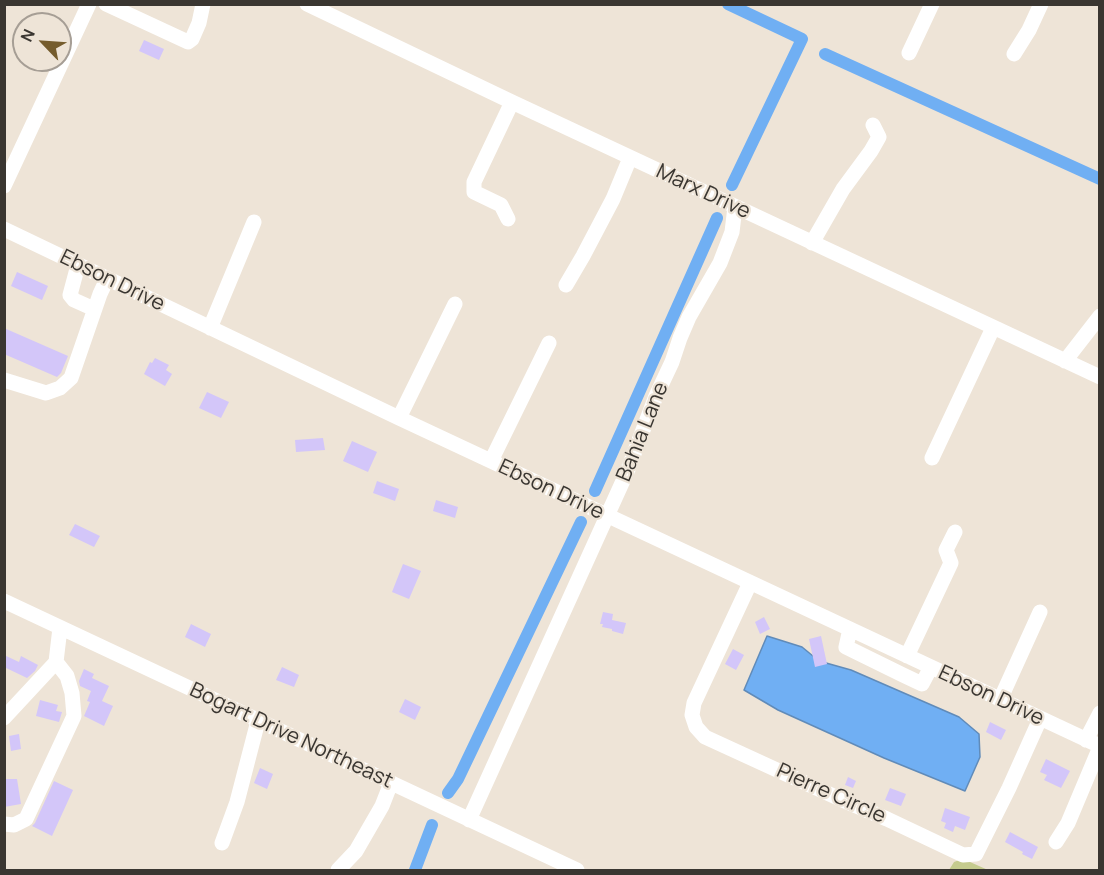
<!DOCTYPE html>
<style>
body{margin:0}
#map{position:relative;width:1104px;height:875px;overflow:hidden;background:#eee4d7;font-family:Manrope,sans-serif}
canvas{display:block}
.frame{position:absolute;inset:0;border:6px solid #3a3631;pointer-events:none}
.north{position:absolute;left:12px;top:12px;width:60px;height:60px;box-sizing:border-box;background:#eee4d7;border:2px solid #a69e95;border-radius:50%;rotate:295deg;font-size:16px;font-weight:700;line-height:24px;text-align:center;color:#3a3631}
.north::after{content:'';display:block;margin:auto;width:21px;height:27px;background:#755c2d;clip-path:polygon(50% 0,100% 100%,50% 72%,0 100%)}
</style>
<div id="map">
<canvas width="1104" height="875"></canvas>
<div class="frame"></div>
<div class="north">N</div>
</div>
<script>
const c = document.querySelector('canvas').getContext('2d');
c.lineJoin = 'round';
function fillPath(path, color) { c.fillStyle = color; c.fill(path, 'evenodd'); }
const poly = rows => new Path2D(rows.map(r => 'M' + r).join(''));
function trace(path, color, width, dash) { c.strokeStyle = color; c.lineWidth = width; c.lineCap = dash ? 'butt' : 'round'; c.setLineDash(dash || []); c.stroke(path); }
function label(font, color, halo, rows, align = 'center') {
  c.font = font + ' Manrope,sans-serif'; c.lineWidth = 4.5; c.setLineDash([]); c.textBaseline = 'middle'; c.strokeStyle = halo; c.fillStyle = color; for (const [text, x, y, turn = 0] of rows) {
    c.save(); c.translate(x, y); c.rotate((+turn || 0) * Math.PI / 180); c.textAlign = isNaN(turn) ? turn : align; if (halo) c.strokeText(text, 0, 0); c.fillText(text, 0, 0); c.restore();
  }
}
const green = poly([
 [962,859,970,862,988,870,949,870,954,862]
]);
const water = poly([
 [767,636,802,647,819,661,851,670,959,717,979,734,980,757,965,791,884,758,778,710,744,690,767,636]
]);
const canal = poly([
 [728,4,802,39,732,185],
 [825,54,1100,179],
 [595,491,717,218],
 [448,793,458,779,581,522],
 [415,870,432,825]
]);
const building = poly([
 [144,40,164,49,159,60,139,51],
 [17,272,48,286,42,300,11,286],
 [4,328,68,356,61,373,57,377,4,354],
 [155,358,169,365,166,370,172,374,165,386,144,374,150,362,152,363],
 [207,392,229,402,221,418,199,408],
 [323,438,325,450,296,452,295,440],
 [352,441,377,452,368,472,343,461],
 [377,481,399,489,395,501,373,493],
 [436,500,458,507,455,518,433,511],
 [75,524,100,536,94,547,69,535],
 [403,564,421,571,409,599,392,592],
 [603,612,613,614,612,620,626,623,623,634,612,631,612,629,602,627,603,624,600,624],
 [764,617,770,629,760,634,755,622],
 [191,624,211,634,205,647,185,637],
 [821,636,827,664,815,667,809,639],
 [733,649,744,655,736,670,725,664],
 [4,655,19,662,21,656,38,665,35,671,27,678,4,667],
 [282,667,299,675,294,687,276,680],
 [84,669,94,674,92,678,109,686,102,701,113,706,104,726,84,716,90,702,87,701,91,691,80,686,79,681],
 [405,699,421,707,415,720,399,712],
 [40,700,58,705,56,711,62,712,59,722,36,716],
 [990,722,1006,730,1001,740,986,732],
 [19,734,21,749,11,751,9,736],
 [1046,759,1070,771,1061,788,1044,780,1047,775,1040,772],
 [260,768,273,774,267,789,254,783],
 [848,777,856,781,853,788,845,785],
 [4,779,17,779,21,804,4,807],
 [54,781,73,790,52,836,32,826,35,823],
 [890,788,906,794,901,806,885,800],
 [945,808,970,817,965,830,955,826,953,832,944,828,946,823,941,821],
 [1010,832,1038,847,1032,859,1022,854,1023,852,1005,842]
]);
const minor = poly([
 [106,4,188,42,192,39,199,23,203,4],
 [307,4,512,102,1100,377],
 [909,53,932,4],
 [1014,54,1029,30,1041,4],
 [4,186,89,4],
 [508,219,501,205,474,192,474,182,512,102],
 [4,229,399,418,1100,746],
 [812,243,843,189,871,151,879,137,873,125],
 [78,265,70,295,74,300,94,309],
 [566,285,583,256,613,199,630,158],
 [210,328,254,222],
 [1065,361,1100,316],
 [4,380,46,393,60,388,71,378,100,294,107,279],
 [399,418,455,304],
 [932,458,993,328],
 [491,461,549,343],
 [750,583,694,703,692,715,696,727,705,737,838,798,887,819,963,855,976,854,1009,788,1040,719],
 [4,601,577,870],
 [850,629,846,647,903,675,922,684,931,667],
 [907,656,951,563,946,550,955,532],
 [1000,700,1040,612],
 [4,718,56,662,60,628],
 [1086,740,1100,713],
 [469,820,627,472,656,396,672,362,680,338,689,317,720,263,732,232,735,207],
 [4,824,14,825,26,819,74,716,72,693,67,676,56,662],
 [1056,842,1068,823,1100,747],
 [222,843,237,802,258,721],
 [338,870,356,851,382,806,391,783]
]);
const streetNames = [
 ["Marx Drive",703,192,25],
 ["Ebson Drive",112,281,26],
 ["Bahia Lane",643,432,-68],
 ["Ebson Drive",551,490,25],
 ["Ebson Drive",991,696,25],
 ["Bogart Drive Northeast",291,736,25],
 ["Pierre Circle",831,794,24]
];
fillPath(green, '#c5cb8e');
fillPath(water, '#70aff3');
trace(water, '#608bb9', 1.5);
trace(canal, '#70aff3', 12);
fillPath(building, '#d3c6f9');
trace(minor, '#fff', 15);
label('21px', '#3a3631', '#eee4d7', streetNames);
</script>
